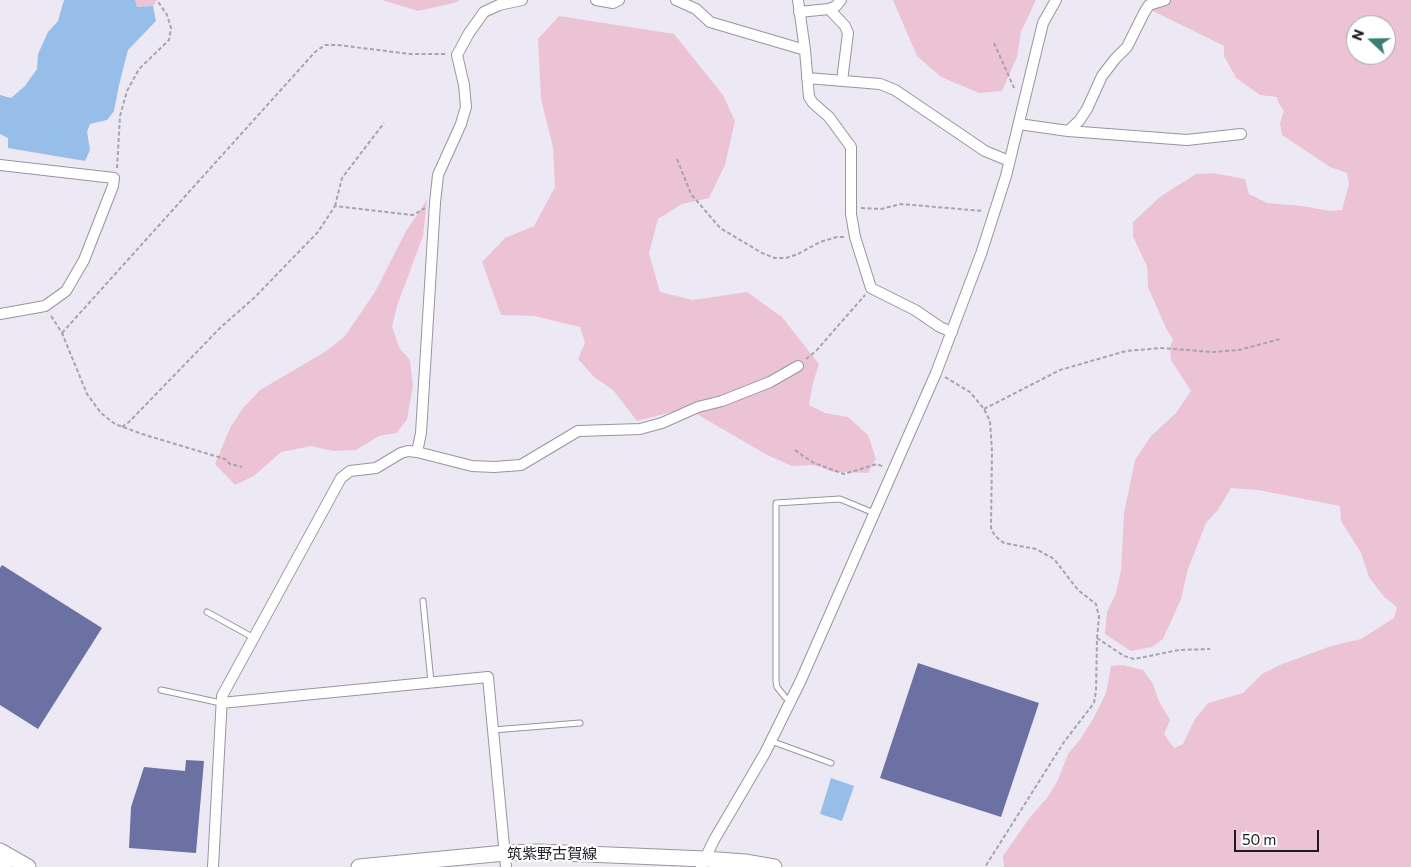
<!DOCTYPE html>
<meta charset="utf-8">
<style>
body{margin:0}
#map{position:relative;width:1411px;height:867px;overflow:hidden;background:#ede9f4;font-family:Commissioner,sans-serif}
canvas{display:block}
.north{position:absolute;left:1346px;top:15px;width:50px;height:50px;box-sizing:border-box;background:#fff;border:1px solid #a4a4a5;border-radius:50%;rotate:291deg;font-size:14px;font-weight:700;line-height:20px;text-align:center;color:#1c1b1f}
.north::after{content:'';display:block;margin:auto;width:18px;height:22px;background:#3a7e73;clip-path:polygon(50% 0,100% 100%,50% 72%,0 100%)}
.scale{position:absolute;left:1234px;top:830px;width:85px;height:22px;box-sizing:border-box;border:2px solid #1c1b1f;border-top:0;padding-left:6px;font-size:15px;line-height:18px;white-space:nowrap;color:#1c1b1f;-webkit-text-stroke:4px #fff;paint-order:stroke}
</style>
<div id="map">
<canvas width="1411" height="867"></canvas>
<div class="north">N</div>
<div class="scale">50 m</div>
</div>
<script>
const c = document.querySelector('canvas').getContext('2d');
c.lineJoin = 'round';
function fillPath(path, color) { c.fillStyle = color; c.fill(path, 'evenodd'); }
const poly = rows => new Path2D(rows.map(r => 'M' + r).join(''));
function trace(path, color, width, dash) { c.strokeStyle = color; c.lineWidth = width; c.lineCap = dash ? 'butt' : 'round'; c.setLineDash(dash || []); c.stroke(path); }
function label(font, color, halo, rows, align = 'center') {
  c.font = font + ' Commissioner,"Noto Sans JP",sans-serif'; c.lineWidth = 4.5; c.setLineDash([]); c.textBaseline = 'middle'; c.strokeStyle = halo; c.fillStyle = color; for (const [text, x, y, turn = 0] of rows) {
    c.save(); c.translate(x, y); c.rotate((+turn || 0) * Math.PI / 180); c.textAlign = isNaN(turn) ? turn : align; if (halo) c.strokeText(text, 0, 0); c.fillText(text, 0, 0); c.restore();
  }
}
const green = poly([
 [135,0,157,0,153,6,137,7],
 [382,0,460,0,454,3,418,11],
 [893,0,1036,0,1021,32,1017,57,1002,91,979,93,941,77,917,56],
 [1154,0,1411,0,1411,867,1004,867,1003,856,1030,817,1047,798,1057,782,1068,754,1081,738,1093,719,1106,693,1111,666,1123,665,1143,670,1153,684,1159,701,1170,720,1164,734,1174,748,1183,744,1195,719,1208,703,1243,693,1262,674,1280,665,1331,646,1361,639,1394,618,1397,607,1384,597,1369,577,1361,553,1341,521,1340,506,1258,490,1231,488,1218,510,1206,523,1188,569,1181,599,1163,639,1152,647,1131,651,1105,634,1107,612,1116,593,1121,570,1124,513,1135,460,1151,436,1176,413,1191,391,1171,360,1170,347,1173,340,1165,326,1148,287,1147,266,1133,237,1133,222,1161,196,1196,174,1213,173,1245,179,1249,194,1267,203,1302,206,1330,211,1342,210,1349,184,1347,173,1330,167,1282,135,1280,123,1284,111,1278,102,1277,97,1260,95,1236,78,1224,56,1224,46,1151,10],
 [1356,25,1386,25,1386,55,1356,55],
 [559,16,674,34,723,95,735,121,725,165,709,198,682,204,658,219,649,253,660,292,693,300,747,292,782,317,819,364,813,383,809,405,825,413,848,417,868,435,876,459,868,473,833,472,818,466,811,465,792,466,767,455,690,410,672,412,637,421,613,390,594,377,578,359,585,343,580,327,534,316,501,315,482,262,505,238,534,226,555,187,553,147,541,99,538,39],
 [427,200,423,236,397,306,392,327,400,349,410,360,413,386,407,419,397,433,379,436,356,450,333,451,311,446,281,452,254,476,235,485,215,464,230,428,243,408,260,390,325,352,345,336,375,292,406,231]
]);
const water = poly([
 [64,0,135,0,137,7,153,6,156,21,128,50,119,85,114,111,107,120,90,124,87,132,90,150,85,161,8,148,8,138,0,134,0,95,11,98,25,86,37,69,38,54,48,32,58,21],
 [831,778,854,786,842,821,820,814]
]);
const building = poly([
 [2,565,102,628,38,729,0,705,0,568],
 [918,663,1039,703,1001,817,880,778],
 [186,760,204,761,196,853,129,848,131,807,144,767,185,771]
]);
const path = poly([
 [994,43,1015,90],
 [677,159,691,194,720,228,762,253,775,258,786,258,798,254,820,242,837,237,845,237],
 [117,168,120,116,127,91,139,69,169,40,171,28,167,15,157,0],
 [335,206,342,178,384,123],
 [861,208,881,209,901,204,983,211],
 [51,316,62,333,87,394,101,413,115,424,142,434,225,459,230,464,242,467],
 [62,333,315,52,325,45,338,45,410,54,447,54],
 [806,359,816,351,865,295],
 [945,377,970,392,984,409,990,421,992,451,991,528,995,536,1004,543,1036,549,1054,559,1078,590,1096,604,1099,617,1097,638,1096,691,1094,703,1064,742,985,867],
 [984,409,1060,370,1126,351,1161,348,1212,352,1239,350,1280,339],
 [122,427,129,422,221,327,254,298,318,232,335,206,413,215,425,208],
 [795,450,803,456,814,463,844,474,877,464,884,467],
 [1097,638,1124,656,1134,659,1179,650,1210,649]
]);
const lane = poly([
 [423,601,431,682],
 [207,612,254,638],
 [161,690,221,703],
 [791,701,785,697,777,687,776,681,776,503,840,499,874,513],
 [493,730,580,723],
 [771,741,831,763]
]);
const street = poly([
 [596,0,613,3,619,0],
 [676,0,696,9,710,22,805,50],
 [798,0,805,50,809,97,813,103,829,117,851,147,851,214,855,237,871,288,915,310,940,327,952,332],
 [829,9,836,6,841,0],
 [799,12,829,9,845,26,848,33,842,81],
 [807,78,880,84,895,90,985,151,1009,161],
 [1019,124,1068,131,1079,121,1087,109,1102,76,1115,59,1127,47,1144,13,1149,5,1165,0],
 [1068,131,1187,140,1241,134],
 [0,165,114,178,113,186,84,260,66,291,45,306,0,314],
 [417,452,421,433,435,203,438,175,461,124,466,107,464,85,457,55,469,33,484,12,499,5,522,0],
 [221,703,488,677,506,867],
 [213,867,222,696,341,478,350,471,376,468,401,453,408,451,417,452,472,466,494,467,521,465,578,431,640,429,662,423,698,407,722,401,770,382,798,366],
 [701,867,714,840,765,753,801,680,936,373,981,254,1006,176,1043,23,1056,0]
]);
const primary = poly([
 [0,851,28,867],
 [0,865,4,867],
 [359,867,505,853,539,852,705,859,745,862,774,867]
]);
const streetNames = [
 ["筑紫野古賀線",552,854]
];
fillPath(green, '#ecc3d5');
fillPath(water, '#97bde9');
fillPath(building, '#6b71a2');
trace(lane, '#98959e', 7);
trace(street, '#98959e', 12);
trace(primary, '#98959e', 17);
trace(path, '#a6a3ac', 2, [4, 2.5]);
trace(lane, '#fff', 5);
trace(street, '#fff', 10);
trace(primary, '#fff', 15);
label('15px', '#1c1b1f', '#fff', streetNames);
</script>
